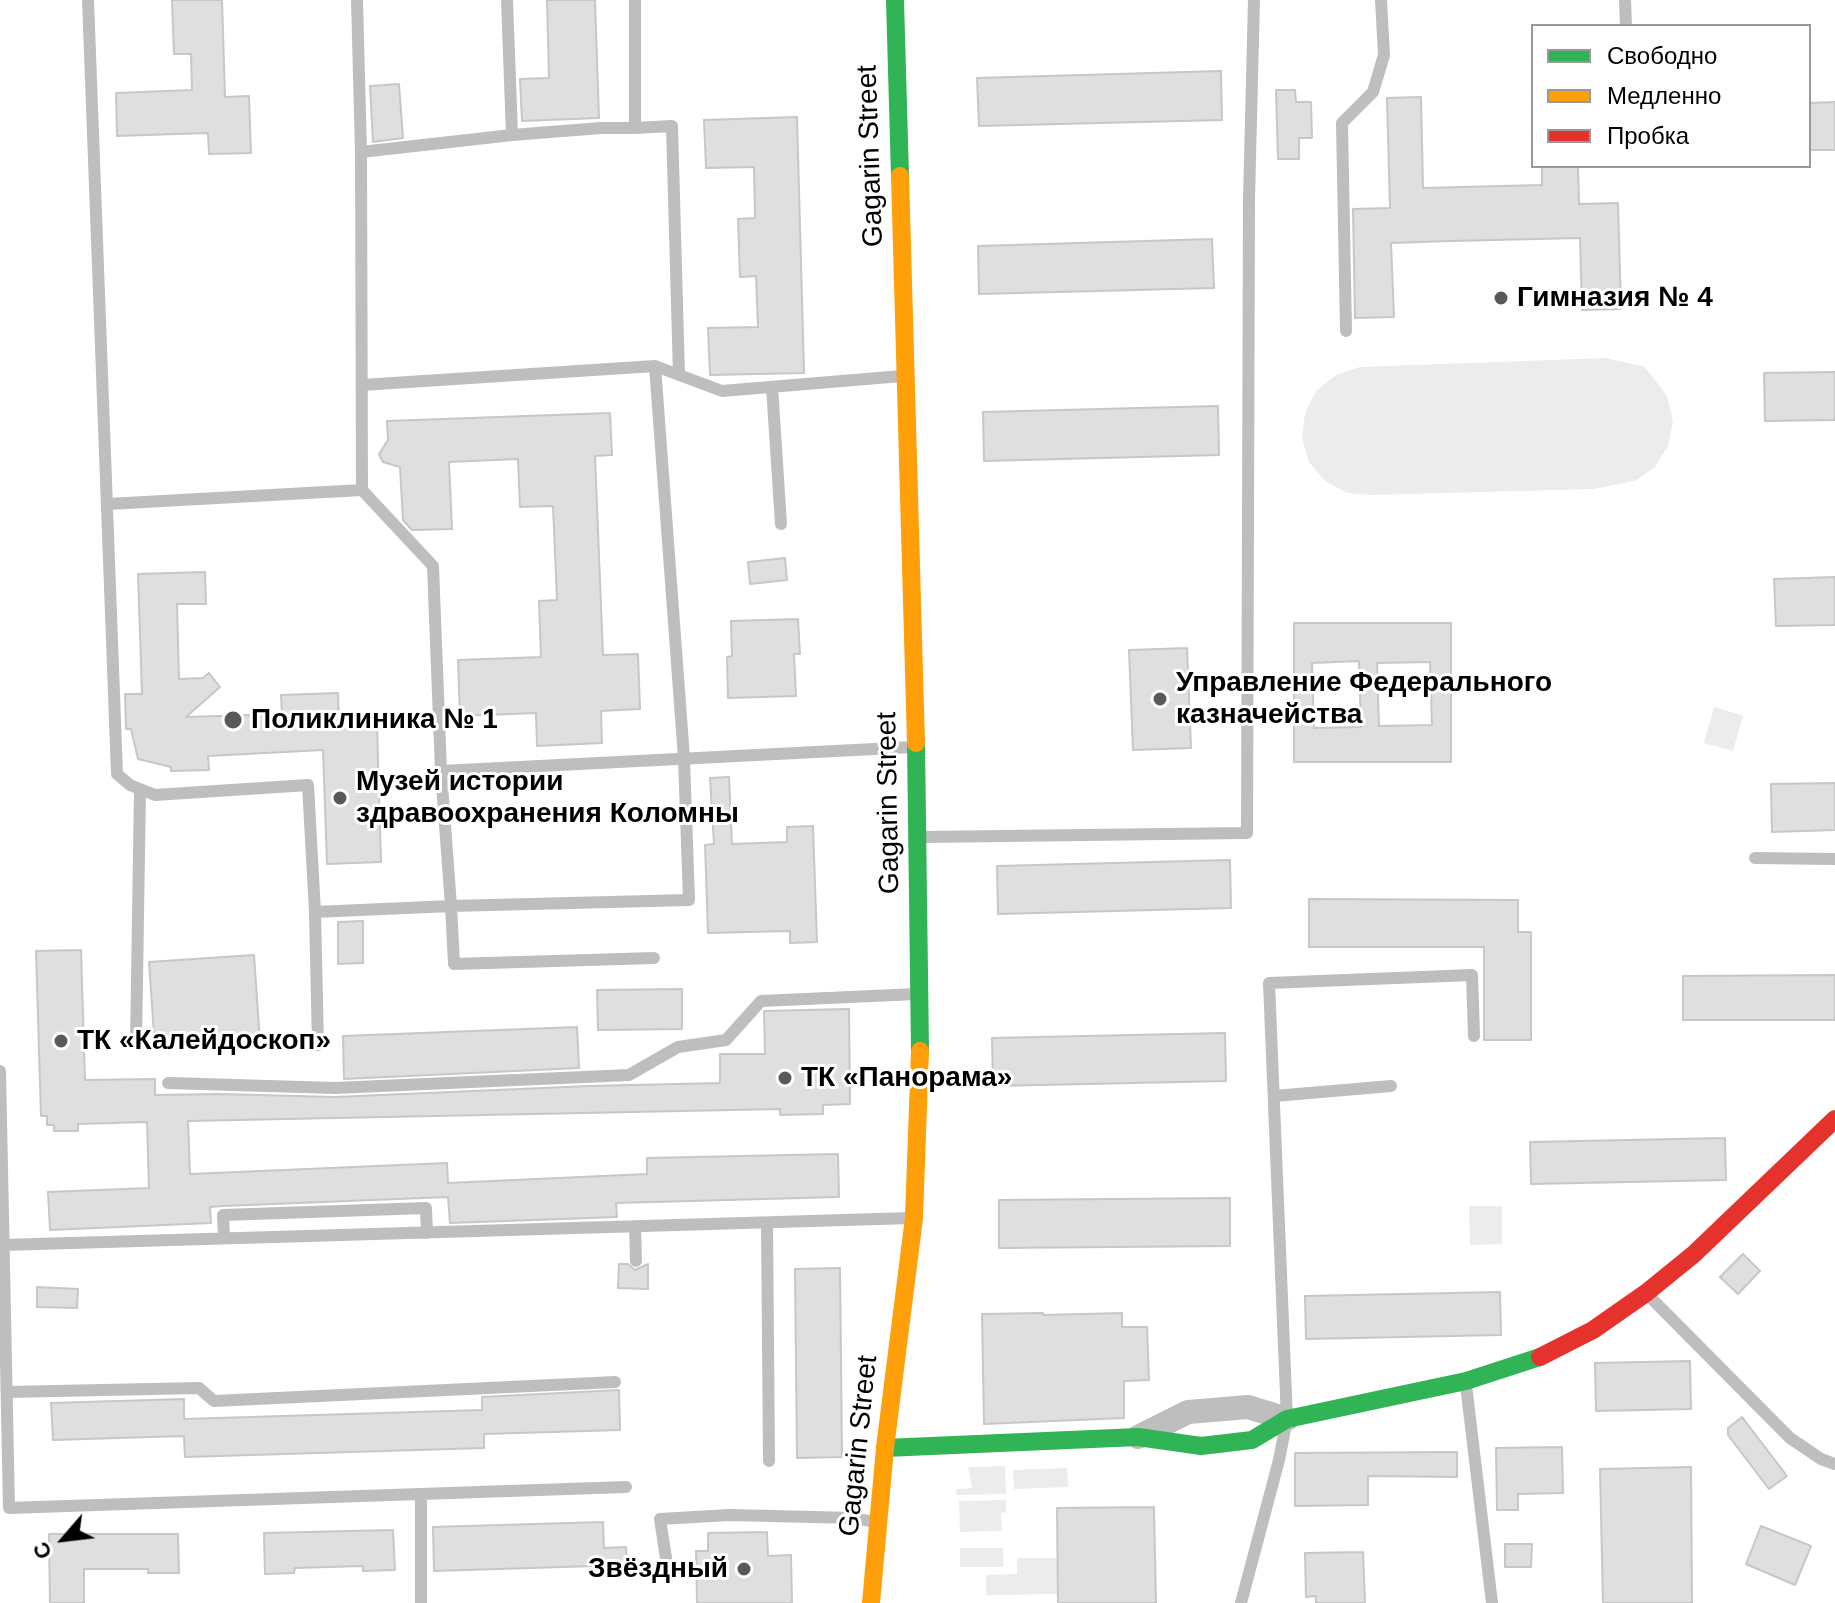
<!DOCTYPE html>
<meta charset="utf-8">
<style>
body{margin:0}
#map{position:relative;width:1835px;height:1603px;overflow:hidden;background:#fff;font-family:Arial,sans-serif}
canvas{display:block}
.legend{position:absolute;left:1531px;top:24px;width:280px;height:144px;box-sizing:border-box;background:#fff;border:2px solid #999;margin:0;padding:10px 14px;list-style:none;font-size:24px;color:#000}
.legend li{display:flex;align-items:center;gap:16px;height:40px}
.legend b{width:40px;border:2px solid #999}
.north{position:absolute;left:24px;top:1499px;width:80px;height:80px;-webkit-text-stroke:6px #fff;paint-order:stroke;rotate:242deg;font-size:22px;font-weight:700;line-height:32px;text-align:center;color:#000}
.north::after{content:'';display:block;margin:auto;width:28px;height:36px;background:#000;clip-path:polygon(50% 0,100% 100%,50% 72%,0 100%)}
</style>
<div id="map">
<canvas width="1835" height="1603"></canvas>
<ul class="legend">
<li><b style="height:10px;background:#30b455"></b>Свободно</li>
<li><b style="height:10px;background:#ff9f0a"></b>Медленно</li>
<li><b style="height:10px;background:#e5322d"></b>Пробка</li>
</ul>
<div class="north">С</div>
</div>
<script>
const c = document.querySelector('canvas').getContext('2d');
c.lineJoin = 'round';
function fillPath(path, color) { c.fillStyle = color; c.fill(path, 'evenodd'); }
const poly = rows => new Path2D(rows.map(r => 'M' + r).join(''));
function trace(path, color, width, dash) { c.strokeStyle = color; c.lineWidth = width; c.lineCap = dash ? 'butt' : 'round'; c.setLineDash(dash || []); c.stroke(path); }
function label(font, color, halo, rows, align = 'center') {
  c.font = font + ' Arial,sans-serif'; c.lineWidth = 6; c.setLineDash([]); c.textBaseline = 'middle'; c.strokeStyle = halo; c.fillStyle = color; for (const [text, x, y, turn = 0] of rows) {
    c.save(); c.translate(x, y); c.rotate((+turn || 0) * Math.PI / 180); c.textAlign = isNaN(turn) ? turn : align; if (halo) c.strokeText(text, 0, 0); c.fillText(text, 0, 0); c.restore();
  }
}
const green = poly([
 [1606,358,1645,367,1667,396,1673,421,1668,446,1655,467,1635,481,1593,489,1372,495,1347,493,1325,481,1309,462,1302,438,1305,413,1316,391,1336,375,1360,367],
 [1714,707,1743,716,1733,751,1704,743],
 [1469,1206,1502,1206,1502,1244,1470,1245],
 [1005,1466,1006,1494,957,1495,956,1489,972,1488,968,1467],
 [1067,1468,1068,1487,1014,1489,1013,1470],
 [1006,1500,1006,1512,1001,1513,1002,1531,960,1532,959,1501],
 [960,1548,1003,1548,1003,1567,960,1567],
 [1017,1558,1057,1558,1058,1594,986,1595,986,1575,1017,1574]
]);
const building = poly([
 [172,0,222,0,225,97,249,96,251,153,209,154,208,133,117,136,116,93,192,90,191,54,174,54,172,0],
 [547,0,595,0,599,118,522,121,520,79,549,78,547,0],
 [1221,71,1222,120,979,126,977,78,1221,71],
 [399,84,403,138,373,142,370,86,399,84],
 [1276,90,1295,90,1296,102,1311,102,1312,138,1299,138,1299,159,1278,159,1276,90],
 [1421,97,1423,188,1542,185,1542,166,1578,166,1579,204,1618,203,1621,309,1582,310,1580,238,1451,241,1391,243,1394,317,1355,318,1353,209,1390,208,1387,98,1421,97],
 [1835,102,1835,150,1809,150,1809,103,1835,102],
 [797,117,804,373,710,375,708,328,758,327,756,276,740,277,738,219,755,218,754,167,706,168,704,120,797,117],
 [1212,239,1214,288,979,294,978,246,1212,239],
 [1835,372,1835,420,1765,421,1764,373,1835,372],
 [1218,406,1219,455,984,461,983,412,1218,406],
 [610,413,612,455,595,456,603,655,638,654,640,709,601,711,602,743,537,746,536,713,460,716,458,660,541,657,539,601,557,600,553,506,520,507,518,459,449,462,452,529,412,530,403,520,400,467,383,462,379,454,388,440,387,421,610,413],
 [785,558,787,580,750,584,748,562,785,558],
 [205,572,206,604,177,604,179,679,203,678,209,673,220,687,186,717,282,714,281,695,338,693,339,725,377,724,381,862,327,864,323,750,208,756,209,770,171,771,171,767,138,759,131,729,126,729,125,694,142,694,138,574,205,572],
 [1835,577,1835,625,1776,626,1774,579,1835,577],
 [798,619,800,654,794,654,796,696,728,698,727,657,732,656,731,621,798,619],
 [1294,623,1451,623,1451,762,1294,762,1294,623],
 [1359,661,1361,727,1314,728,1312,663,1359,661],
 [1430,662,1432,725,1379,726,1377,663,1430,662],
 [1187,648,1191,748,1133,750,1129,650,1187,648],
 [729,777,732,844,787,842,787,827,813,826,817,942,790,943,790,931,708,933,705,845,714,844,710,778,729,777],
 [1835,783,1835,830,1772,832,1771,784,1835,783],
 [1230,860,1231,908,998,914,997,866,1230,860],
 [1309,899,1518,900,1518,932,1531,932,1531,1040,1484,1040,1484,947,1309,947,1309,899],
 [363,921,363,963,338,964,338,922,363,921],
 [81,950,85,1080,155,1079,155,1095,219,1094,335,1097,589,1086,720,1083,720,1054,765,1054,764,1011,849,1009,850,1104,823,1105,823,1114,780,1115,780,1109,188,1121,190,1174,447,1163,448,1183,647,1174,647,1158,838,1154,839,1197,616,1203,617,1217,450,1223,448,1197,223,1206,210,1207,211,1223,50,1230,48,1192,149,1188,147,1122,78,1124,78,1131,54,1131,54,1125,47,1125,47,1116,41,1116,36,951,81,950],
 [254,955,260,1042,155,1049,149,962,254,955],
 [1835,975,1835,1020,1683,1020,1683,976,1835,975],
 [682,989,682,1029,598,1030,597,990,682,989],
 [577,1027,579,1068,344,1079,343,1036,577,1027],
 [1225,1033,1226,1081,993,1086,992,1038,1225,1033],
 [1725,1138,1726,1180,1531,1184,1530,1142,1725,1138],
 [1230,1198,1230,1246,999,1248,999,1200,1230,1198],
 [1743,1254,1760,1271,1738,1294,1720,1277,1743,1254],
 [619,1264,628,1264,635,1270,648,1264,648,1289,618,1288,619,1264],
 [840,1268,842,1457,797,1458,795,1269,840,1268],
 [37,1287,78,1289,77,1308,37,1307,37,1287],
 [1500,1292,1501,1335,1306,1339,1305,1296,1500,1292],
 [1043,1313,1043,1315,1122,1313,1122,1327,1147,1327,1149,1380,1124,1381,1124,1418,984,1424,982,1314,1043,1313],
 [1690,1361,1691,1409,1596,1411,1595,1363,1690,1361],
 [619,1390,620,1430,484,1434,484,1448,185,1457,184,1436,53,1440,51,1403,184,1399,184,1419,482,1410,482,1397,619,1390],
 [1742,1417,1787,1476,1769,1489,1728,1435,1728,1428,1742,1417],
 [1562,1447,1563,1493,1518,1494,1518,1510,1497,1510,1496,1448,1562,1447],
 [1457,1452,1457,1477,1368,1476,1368,1505,1295,1506,1295,1453,1457,1452],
 [1691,1467,1692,1603,1603,1603,1600,1469,1691,1467],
 [1154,1507,1156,1603,1058,1603,1057,1508,1154,1507],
 [603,1522,604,1548,626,1547,627,1565,434,1571,433,1527,603,1522],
 [1761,1526,1811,1546,1795,1585,1746,1564,1761,1526],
 [393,1530,395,1570,363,1571,363,1566,295,1568,294,1573,265,1574,264,1533,393,1530],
 [767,1532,768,1556,791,1555,792,1603,697,1603,696,1551,708,1551,708,1533,767,1532],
 [49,1534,178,1534,179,1573,148,1573,148,1569,84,1569,84,1603,50,1603,49,1534],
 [1505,1544,1532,1544,1531,1567,1505,1567,1505,1544],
 [1363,1552,1365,1603,1316,1603,1316,1596,1306,1597,1305,1553,1363,1552]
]);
const lane = poly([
 [88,0,117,774,130,785,155,795,308,785,315,912,451,906,441,771],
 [357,0,361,152,362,490],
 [507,0,512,135,601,128,635,128],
 [635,0,635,128,672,126,679,375],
 [1625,0,1626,26],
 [361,152,512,135],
 [1346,331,1342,123,1373,92,1384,55,1381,0],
 [362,385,655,366,722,391,902,376],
 [772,387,781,524],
 [108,504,362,490,433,566,441,771,914,747],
 [923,837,1247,833,1249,199,1254,0],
 [1755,858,1835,859],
 [315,912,318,1045],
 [654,958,454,964,451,906,689,900,684,758,655,366],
 [136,1045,140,789],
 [0,1071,9,1508,626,1487],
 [168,1083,335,1088,629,1075,678,1047,726,1040,761,1001,917,994],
 [1274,1096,1391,1086],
 [767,1223,769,1461],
 [635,1226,636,1261],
 [224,1238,223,1215,426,1208,427,1233],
 [4,1245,912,1218],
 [1648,1295,1790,1438,1821,1459,1835,1464],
 [1466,1385,1492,1603],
 [7,1392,199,1388,214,1401,615,1382],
 [421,1495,421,1603],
 [668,1571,660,1519,729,1515,855,1518,874,1522],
 [1241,1603,1279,1460,1287,1419,1269,983,1472,975,1474,1036]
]);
const street = poly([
 [1138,1437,1188,1412,1248,1407,1287,1419]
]);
const fast = poly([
 [895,0,900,176],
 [916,743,920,1051],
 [885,1448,1138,1437,1201,1446,1252,1440,1287,1419,1466,1381,1540,1357]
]);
const slow = poly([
 [900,176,916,743],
 [871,1603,885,1448,914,1218,920,1051]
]);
const jam = poly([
 [1540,1357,1593,1330,1646,1293,1694,1254,1835,1119]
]);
const markers = [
 [1501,298,8,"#595959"],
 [1160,699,8,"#595959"],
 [233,720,10,"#595959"],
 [340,798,8,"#595959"],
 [61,1041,8,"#595959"],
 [785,1078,8,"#595959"],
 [744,1569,8,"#595959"]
];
const streetNames = [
 ["Gagarin Street",871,156,-92],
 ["Gagarin Street",889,803,-91],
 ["Gagarin Street",859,1446,-84]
];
const poiNames = [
 ["Гимназия № 4",1517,298],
 ["Управление Федерального",1176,683],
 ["казначейства",1176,715],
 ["Поликлиника № 1",251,720],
 ["Музей истории",356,782],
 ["здравоохранения Коломны",356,814],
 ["ТК «Калейдоскоп»",77,1041],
 ["ТК «Панорама»",801,1078],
 ["Звёздный",728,1569,"right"]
];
fillPath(green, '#ececec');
fillPath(building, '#dfdfdf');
trace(building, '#c7c7c7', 2);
trace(lane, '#bebebe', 12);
trace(street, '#bebebe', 24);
trace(fast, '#30b455', 18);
trace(slow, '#ff9f0a', 18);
trace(jam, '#e5322d', 18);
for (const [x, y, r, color] of markers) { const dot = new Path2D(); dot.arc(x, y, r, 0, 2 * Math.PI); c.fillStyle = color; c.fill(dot); trace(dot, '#fff', 3); }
label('28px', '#000', '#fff', streetNames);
label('bold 28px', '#000', '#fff', poiNames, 'left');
</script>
